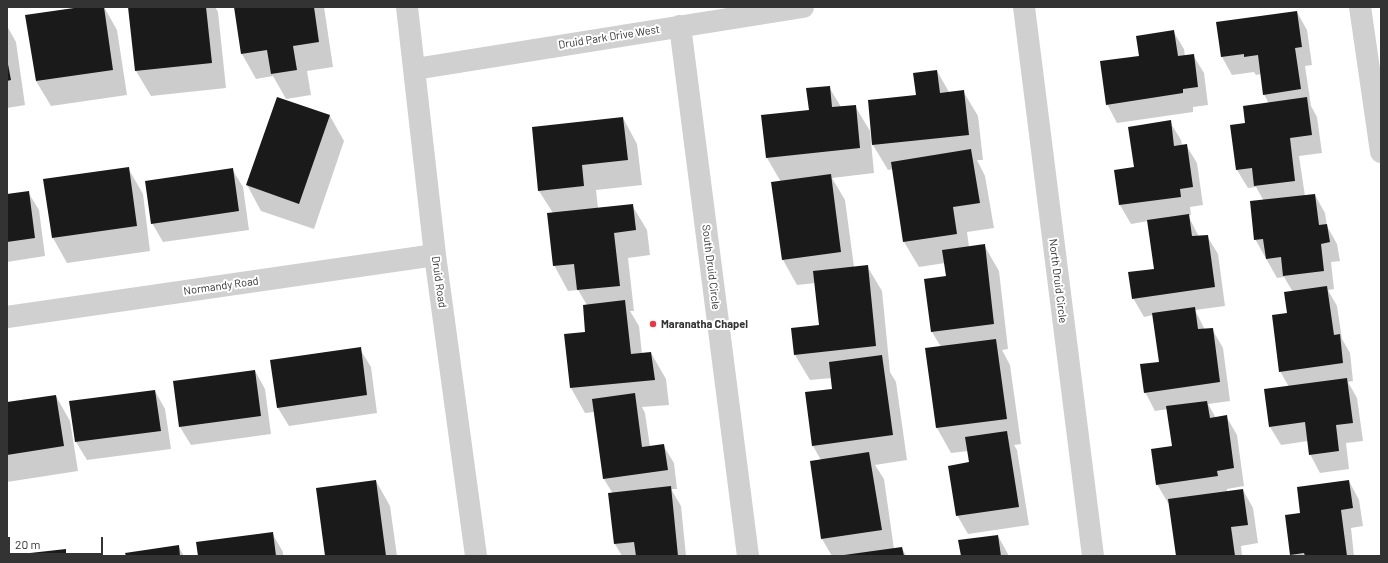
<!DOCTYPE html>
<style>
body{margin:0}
#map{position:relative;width:1388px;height:563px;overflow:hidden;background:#fff;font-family:Barlow,sans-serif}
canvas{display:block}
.frame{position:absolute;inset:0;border:8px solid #333;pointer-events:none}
.scale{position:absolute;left:8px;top:537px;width:95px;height:18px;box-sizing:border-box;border:2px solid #333;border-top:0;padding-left:5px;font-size:12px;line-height:14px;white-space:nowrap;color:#333;-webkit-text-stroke:3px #fff;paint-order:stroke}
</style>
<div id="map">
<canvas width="1388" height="563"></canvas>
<div class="frame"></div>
<div class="scale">20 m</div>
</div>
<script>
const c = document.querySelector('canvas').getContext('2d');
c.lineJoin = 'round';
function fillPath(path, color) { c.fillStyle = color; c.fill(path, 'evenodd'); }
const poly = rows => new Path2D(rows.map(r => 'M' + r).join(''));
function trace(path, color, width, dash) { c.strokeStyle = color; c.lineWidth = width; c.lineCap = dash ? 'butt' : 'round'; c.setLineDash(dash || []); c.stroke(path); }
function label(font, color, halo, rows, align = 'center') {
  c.font = font + ' Barlow,sans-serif'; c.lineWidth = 4; c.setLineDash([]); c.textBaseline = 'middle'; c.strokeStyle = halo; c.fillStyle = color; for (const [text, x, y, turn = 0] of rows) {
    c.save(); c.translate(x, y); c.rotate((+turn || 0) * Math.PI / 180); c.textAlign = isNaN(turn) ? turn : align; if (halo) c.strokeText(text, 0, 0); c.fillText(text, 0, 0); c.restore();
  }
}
const shadow = poly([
 [87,7,104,7,117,30,127,95,51,106,36,81,26,16],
 [129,7,215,7,218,12,226,88,151,96,136,71],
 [235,7,324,7,333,67,307,71,311,95,286,99,273,76,256,79,242,54],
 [1297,12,1307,30,1312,65,1305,66,1311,106,1317,117,1322,153,1299,156,1305,196,1315,195,1325,213,1327,226,1337,244,1340,261,1331,262,1334,289,1328,290,1337,306,1342,339,1350,353,1353,381,1348,382,1357,398,1363,441,1346,443,1349,469,1320,473,1310,454,1308,441,1281,445,1270,427,1289,387,1280,371,1293,292,1284,277,1277,278,1255,239,1264,201,1256,187,1248,188,1237,170,1231,126,1247,124,1269,104,1264,94,1261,74,1256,75,1254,72,1232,75,1222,57,1217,23],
 [7,26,16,42,25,105,7,108],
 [1173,31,1184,49,1185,56,1193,55,1204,73,1208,105,1193,107,1193,112,1117,123,1107,104],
 [937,71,949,92,963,91,978,116,983,160,977,160,985,176,994,228,967,232,969,247,984,245,999,271,1008,349,1002,350,1010,365,1021,444,1014,445,1017,450,1029,525,968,534,957,515,970,463,968,451,951,453,937,428,927,349,941,347,932,332,947,277,945,263,919,267,904,242,893,169,888,170,873,145],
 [829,87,841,107,855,106,870,131,874,173,832,178,845,200,854,267,867,266,882,291,890,372,896,382,907,460,875,465,884,479,894,549,902,548,906,556,832,556,822,539,811,462,821,460,813,446,806,393,833,390,832,378,810,380,795,355,820,326,815,283,797,285,783,260,781,182,767,158],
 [277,98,330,116,344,141,314,229,261,211,247,185],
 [623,118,637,144,642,185,596,190,598,208,632,205,647,230,650,255,628,258,634,311,630,311,639,326,642,354,651,353,666,379,669,405,642,407,645,413,650,447,663,445,674,463,677,489,671,489,681,506,686,556,622,556,615,544,613,494,604,479,594,412,585,413,571,388,586,333,587,305,578,290,568,291,554,265,553,213,539,191],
 [1170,122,1181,140,1182,146,1186,145,1197,163,1203,205,1190,207,1191,215,1188,215,1199,237,1207,236,1218,254,1225,306,1195,310,1205,330,1212,329,1223,348,1230,401,1208,404,1216,418,1226,416,1237,435,1244,486,1227,489,1227,492,1243,490,1253,508,1258,543,1241,546,1242,556,1177,556,1170,503,1168,503,1157,484,1173,447,1168,409,1155,411,1145,392,1160,363,1153,315,1144,317,1133,298,1155,269,1148,221,1131,224,1120,205,1115,171,1135,168],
 [128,168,143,194,150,251,67,263,53,238],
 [232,169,243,187,249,230,163,242,152,223],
 [28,192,39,210,45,256,7,262,7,195],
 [360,349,371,367,377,413,289,426,278,408,271,361],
 [255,371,265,389,271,434,191,445,180,427,174,382],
 [155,391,165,409,171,449,87,460,76,442,70,402],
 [56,396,70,421,78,471,7,482,7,403],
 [376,481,390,506,397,556,326,556],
 [1349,481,1359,500,1363,526,1351,528,1354,556,1291,556,1301,513],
 [272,533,283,552,283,556,199,556],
 [998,536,1009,556,962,556],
 [178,546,184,556,127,556]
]);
const building = poly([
 [81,7,104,7,113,70,36,81,25,15],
 [128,7,206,7,212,63,135,71],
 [234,7,314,7,319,42,293,46,297,70,271,74,267,50,241,54],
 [1297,11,1302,47,1295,48,1301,89,1263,95,1258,55,1244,57,1244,54,1221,57,1216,22],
 [1174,30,1178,56,1194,54,1198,87,1183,89,1183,93,1106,105,1100,61,1139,56,1136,36],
 [7,59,11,80,7,81],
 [937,70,940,93,964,90,969,135,872,145,868,100,916,95,913,73],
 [830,86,832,107,856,105,860,148,766,158,761,115,809,110,806,88],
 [277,97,330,115,299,204,246,185],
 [1307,97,1312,135,1290,138,1295,181,1254,186,1252,168,1236,170,1230,125,1245,123,1243,106],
 [623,117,628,160,582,165,584,186,538,191,532,127],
 [1171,120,1174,146,1187,144,1193,187,1180,189,1181,197,1119,205,1114,170,1134,167,1128,127],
 [971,149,980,203,953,207,957,234,903,242,891,162],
 [129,167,137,226,52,238,43,179],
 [233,168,239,211,151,224,145,181],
 [831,174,841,252,782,260,771,182],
 [29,191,35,238,7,242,7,194],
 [1315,194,1319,225,1327,224,1330,242,1321,244,1324,271,1283,276,1281,257,1266,259,1263,239,1254,240,1250,201],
 [633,204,636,230,614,233,620,286,577,290,574,264,553,266,547,213],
 [1189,214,1192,236,1208,235,1215,287,1132,299,1128,272,1154,269,1147,220],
 [985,244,994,324,931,332,924,279,946,276,942,250],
 [868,265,876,346,794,355,791,328,819,325,813,271],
 [1327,286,1334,335,1340,334,1343,363,1279,372,1272,315,1287,313,1284,292],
 [625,300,631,354,651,352,655,380,570,388,564,334,585,332,583,305],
 [1195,307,1198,329,1213,328,1220,382,1144,393,1140,364,1159,362,1152,313],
 [996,339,1007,419,936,428,925,348],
 [361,347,367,395,277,408,270,360],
 [882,355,893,435,812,446,805,392,832,389,829,362],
 [255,370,261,416,179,427,173,381],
 [1347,378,1353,423,1336,425,1339,451,1309,455,1305,422,1269,427,1264,389],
 [155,390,161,431,75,442,69,401],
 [635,393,642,447,664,444,668,470,603,479,592,399],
 [56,395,64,446,7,455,7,402],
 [1207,401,1210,418,1227,415,1234,468,1217,471,1218,476,1156,485,1151,449,1172,446,1166,406],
 [1007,431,1019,507,956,516,948,466,969,462,965,437],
 [869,452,882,530,821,539,810,461],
 [376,480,386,556,325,556,316,488],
 [1349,480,1353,508,1341,510,1347,556,1305,556,1304,553,1290,555,1285,515,1300,513,1297,487],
 [671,486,678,556,636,556,634,542,614,544,608,493],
 [1243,489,1248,525,1231,527,1235,556,1176,556,1168,499],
 [273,532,276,556,198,556,196,542],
 [998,535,1001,556,961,556,958,540],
 [179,545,180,556,126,556,125,553],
 [902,547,904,556,844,556,844,555],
 [66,549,66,556,12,556,12,555]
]);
const minor = poly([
 [1024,7,1093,556],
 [1360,7,1381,152],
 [680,26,748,556],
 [415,69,803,7],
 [7,317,435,255]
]);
const tertiary = poly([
 [407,7,435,255,476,556]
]);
const markers = [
 [653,324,4,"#e63946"]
];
const streetNames = [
 ["Druid Park Drive West",609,37,-9],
 ["South Druid Circle",711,267,83],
 ["North Druid Circle",1058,281,83],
 ["Druid Road",439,282,82],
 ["Normandy Road",221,286,-8]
];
const poiNames = [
 ["Maranatha Chapel",661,324]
];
fillPath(shadow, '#0003');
fillPath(building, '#1a1a1a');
trace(minor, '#d0d0d0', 22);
trace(tertiary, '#d0d0d0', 22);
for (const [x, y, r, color] of markers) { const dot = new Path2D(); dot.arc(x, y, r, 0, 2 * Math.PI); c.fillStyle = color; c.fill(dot); trace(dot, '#fff', 1.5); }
label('11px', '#333', '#fff', streetNames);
label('bold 11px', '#333', '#fff', poiNames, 'left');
</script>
